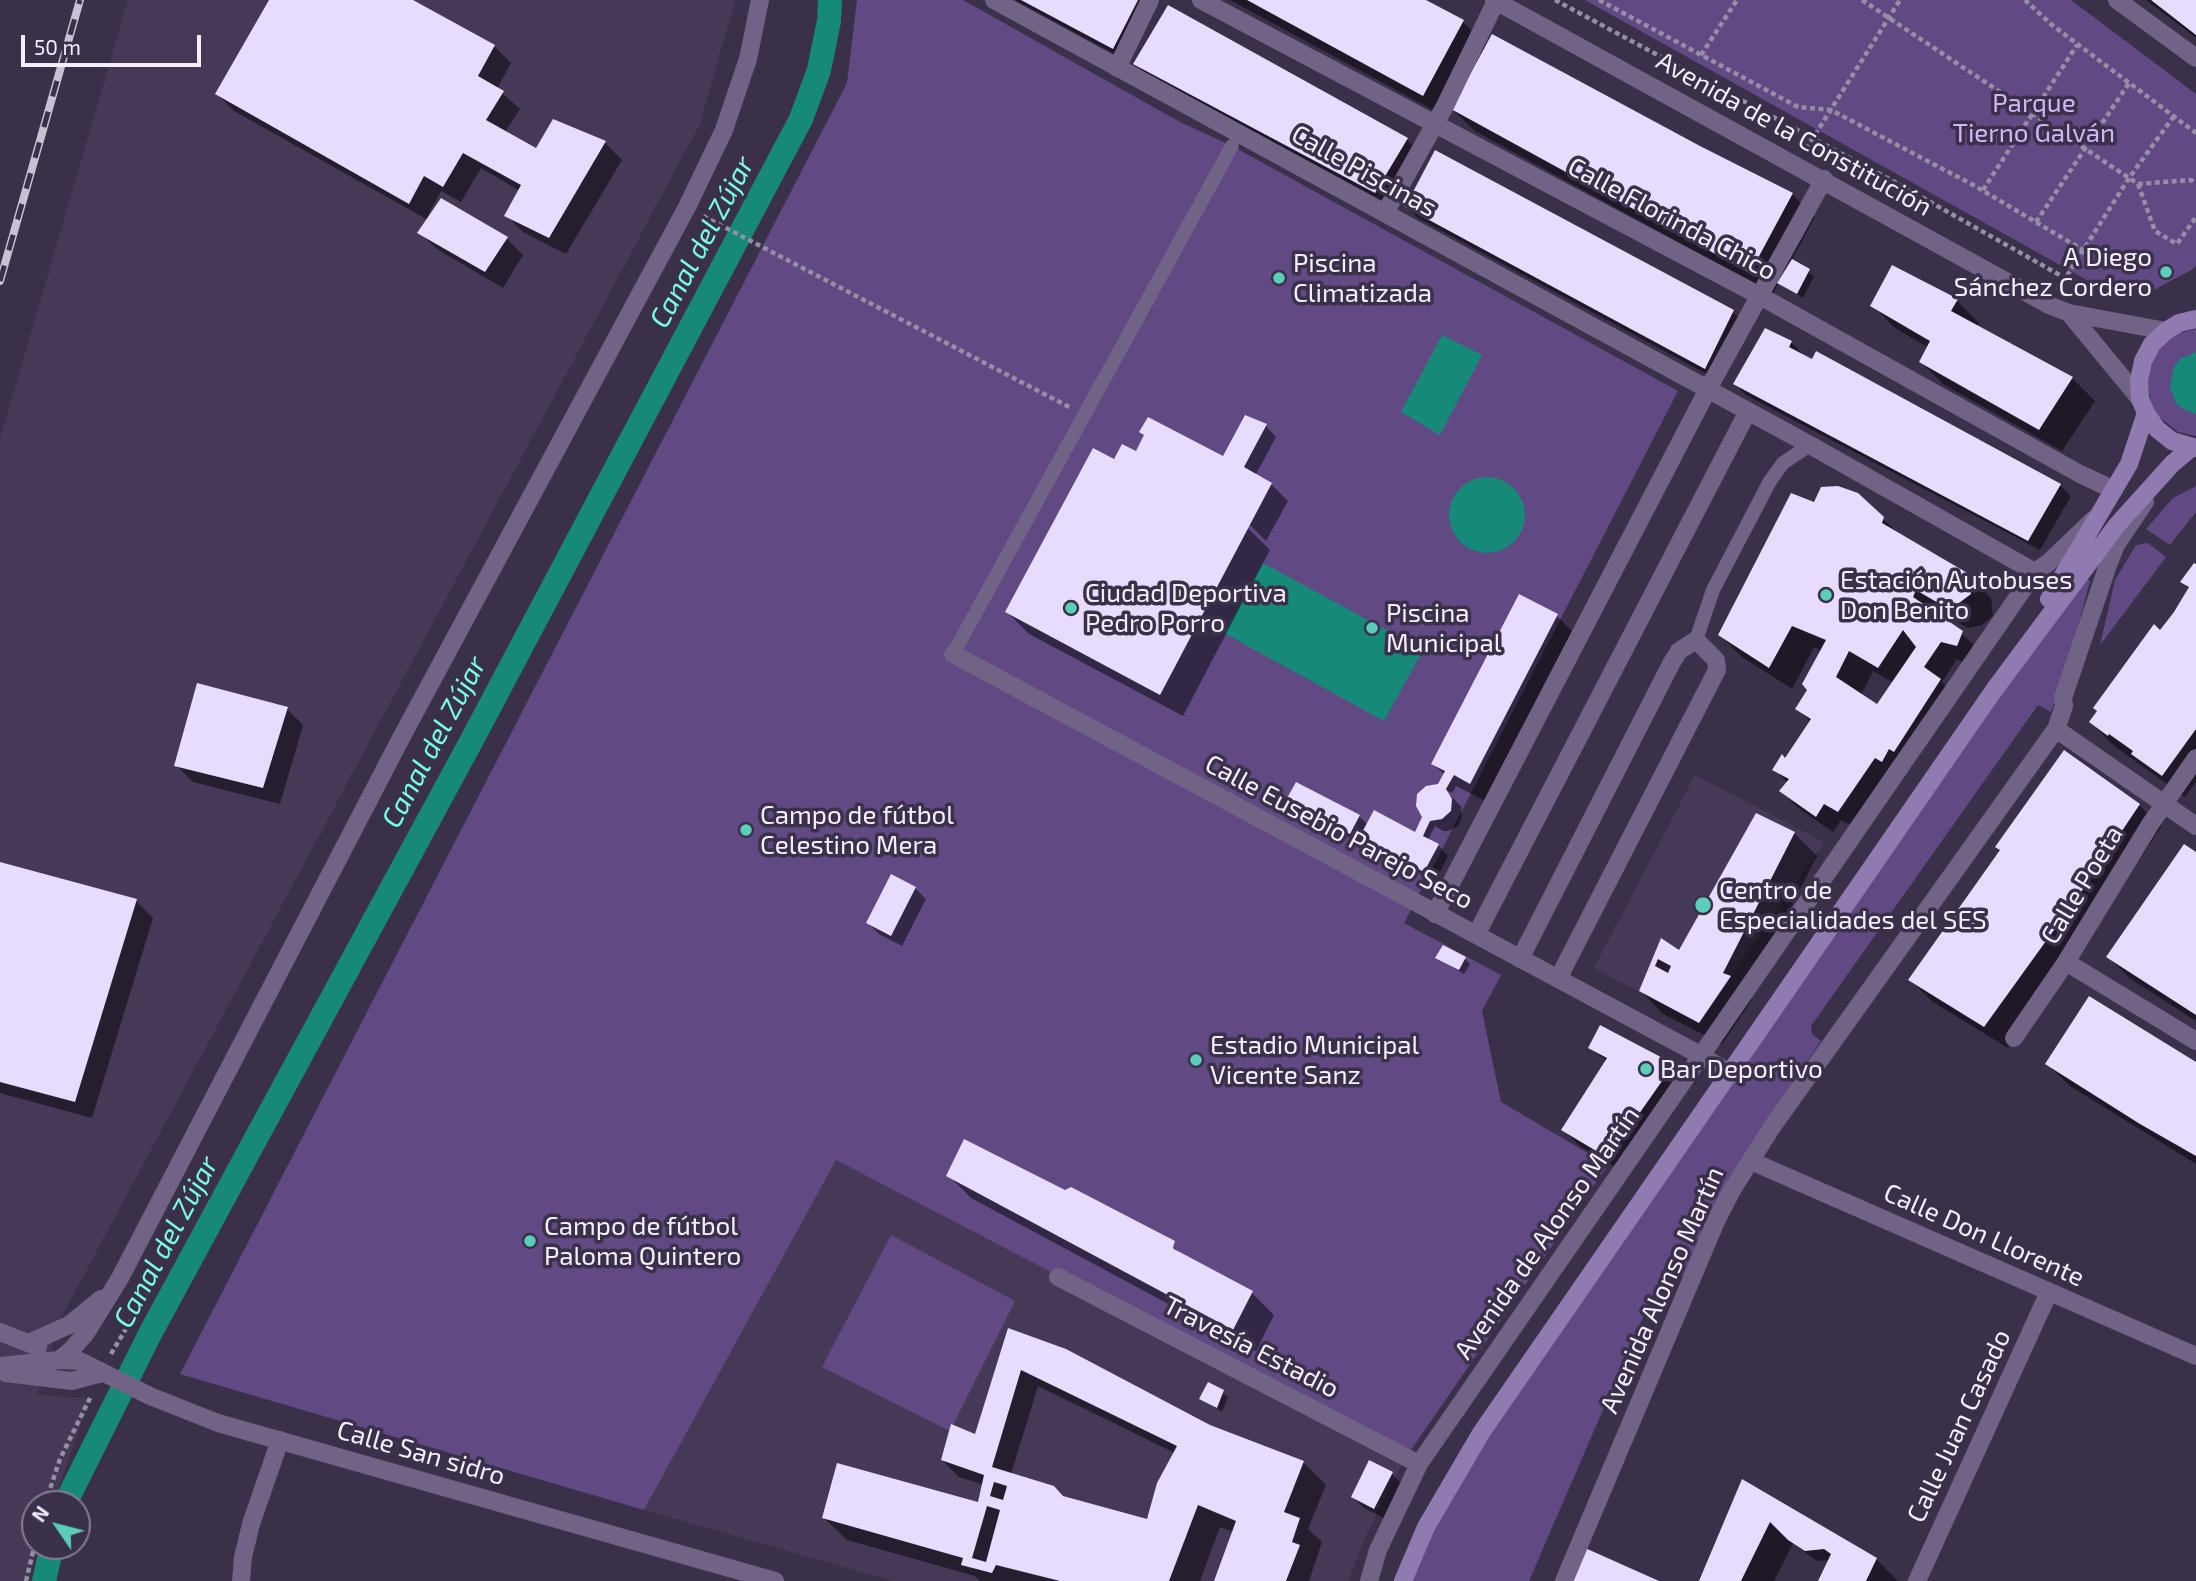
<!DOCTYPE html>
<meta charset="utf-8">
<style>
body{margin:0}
#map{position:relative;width:2196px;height:1581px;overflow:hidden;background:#3a304a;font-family:"Exo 2",sans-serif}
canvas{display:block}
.north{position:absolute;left:21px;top:1490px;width:70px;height:70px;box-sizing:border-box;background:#3a304a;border:2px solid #847c92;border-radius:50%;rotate:305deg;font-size:19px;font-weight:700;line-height:28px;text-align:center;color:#f4eeff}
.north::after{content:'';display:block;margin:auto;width:24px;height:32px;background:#5bcebb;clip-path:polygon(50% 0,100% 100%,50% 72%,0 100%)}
.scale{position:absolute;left:21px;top:35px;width:180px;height:32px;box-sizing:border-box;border:4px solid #f4eeff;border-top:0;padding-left:9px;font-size:21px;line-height:24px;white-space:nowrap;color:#f4eeff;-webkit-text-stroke:5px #3a304a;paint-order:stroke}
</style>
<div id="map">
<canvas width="2196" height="1581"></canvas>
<div class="north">N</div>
<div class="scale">50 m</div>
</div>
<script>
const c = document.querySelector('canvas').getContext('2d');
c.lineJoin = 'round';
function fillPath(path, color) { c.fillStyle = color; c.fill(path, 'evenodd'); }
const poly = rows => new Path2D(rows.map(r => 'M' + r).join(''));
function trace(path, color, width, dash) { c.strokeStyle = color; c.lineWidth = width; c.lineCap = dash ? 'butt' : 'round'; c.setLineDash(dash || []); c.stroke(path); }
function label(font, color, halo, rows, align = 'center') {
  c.font = font + ' "Exo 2",sans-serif'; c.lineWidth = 7; c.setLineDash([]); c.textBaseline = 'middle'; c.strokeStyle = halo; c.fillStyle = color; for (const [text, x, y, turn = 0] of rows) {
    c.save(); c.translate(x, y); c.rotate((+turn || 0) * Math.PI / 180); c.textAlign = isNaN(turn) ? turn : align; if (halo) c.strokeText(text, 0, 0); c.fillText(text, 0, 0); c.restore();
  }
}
const built = poly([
 [128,0,735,0,700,124,61,1318,37,1395,90,1398,53,1504,35,1504,35,1546,39,1546,27,1581,0,1581,0,439],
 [1695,775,1824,842,1699,1023,1594,968],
 [835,1159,1406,1457,1368,1531,1348,1581,893,1581,644,1510]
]);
const green = poly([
 [857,0,963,0,1180,122,1232,146,1678,391,1404,923,1501,975,1482,1011,1501,1102,1608,1165,1406,1457,836,1160,644,1510,180,1374,847,83],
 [1585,0,2071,0,2196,94,2196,265,2193,269,2148,293,2103,289],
 [2196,329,2196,436,2178,432,2158,416,2151,405,2147,380,2149,368,2160,347,2179,333],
 [2196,486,2196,512,2170,545,2146,529,2173,498],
 [2148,543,2166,557,2100,645,2115,580,2136,545],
 [2086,578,2090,581,2065,676,2051,712,2038,705,1811,1026,1812,1034,1821,1041,1763,1126,1684,1277,1666,1264,1529,1581,1403,1581,1426,1527,1994,690],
 [891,1235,1015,1301,950,1431,822,1367]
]);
const water = poly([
 [1442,335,1482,355,1440,435,1401,412],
 [2196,352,2196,414,2183,409,2176,403,2170,387,2174,367,2180,359],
 '1449 515a38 38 0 1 1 76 0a38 38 0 1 1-76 0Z',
 [1263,563,1423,650,1384,721,1224,633]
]);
const shadow = poly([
 [271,0,410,0,494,46,511,63,497,89,520,109,505,132,536,150,554,121,605,143,622,160,566,254,523,232,506,215,520,191,481,168,461,202,441,191,428,215,507,239,523,255,503,288,437,249,420,233,428,220,234,111,217,94],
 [1015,0,1146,0,1124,59],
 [1230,0,1423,0,1463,22,1487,46,1792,194,1815,217,1791,261,1814,276,1803,298,1779,282,1773,294,1475,131,1451,108,1446,117],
 [2146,0,2196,0,2196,38],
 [1168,8,1407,140,1418,151,1387,203,1147,75,1136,64],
 [1407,207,1733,312,1744,323,1716,379,1418,218],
 [1956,300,1979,323,1977,327,2072,378,2095,401,2062,451,1943,384,1921,362,1929,348,1895,328,1872,305],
 [1791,342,1802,353,1801,355,2060,485,2071,496,2040,550,1746,395,1735,384],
 [1266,426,1276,437,1255,476,1271,484,1288,501,1266,541,1247,522,1247,527,1270,550,1183,716,1029,634,1007,612,1115,461,1137,453,1231,463],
 [1815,504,1883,519,1901,536,1968,575,1991,598,1993,616,1982,625,1968,628,1939,611,1937,615,1961,633,1984,655,1965,664,1957,659,1942,682,1956,697,1911,768,1907,764,1855,827,1841,820,1833,832,1798,808,1781,791,1788,783,1774,769,1786,760,1811,722,1798,709,1809,690,1822,651,1814,647,1792,689,1742,657,1720,635],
 [1873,671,1894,683,1878,706,1861,695],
 [2196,565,2196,782,2185,797,2113,745,2091,722,2161,632,2190,589,2183,582],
 [1557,616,1579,638,1493,805,1456,786,1452,793,1443,789,1461,806,1462,817,1458,826,1448,831,1443,831,1435,826,1428,840,1438,845,1448,856,1435,882,1372,848,1364,840,1361,844,1299,810,1288,799,1297,784,1359,816,1368,825,1416,834,1423,819,1431,822,1420,811,1443,786,1445,775,1433,764],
 [287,709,303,725,280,804,193,782,176,765],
 [2139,805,2161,827,2099,921,2008,1048,1933,1002,1910,980,2001,851,1997,847],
 [1794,833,1817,856,1746,994,1752,1000,1722,1044,1663,1014,1641,991,1662,941,1680,952],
 [2196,854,2196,1021,2131,979,2108,957],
 [0,864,136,901,153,918,92,1118,0,1093],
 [892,876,915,888,926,899,902,946,879,934,868,923],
 [1438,958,1465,959,1470,964,1464,974],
 [1601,1028,1673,1066,1684,1077,1625,1173,1580,1146,1563,1130,1607,1061,1590,1048],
 [2047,1064,2196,1065,2196,1164,2070,1086],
 [948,1175,1166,1240,1183,1256,1252,1293,1274,1315,1256,1351,971,1198],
 [1009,1330,1206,1425,1303,1462,1326,1485,1308,1529,1322,1542,1309,1581,1216,1581,1234,1532,1220,1527,1200,1581,980,1581,975,1576,847,1540,824,1518,979,1504,984,1485,959,1477,942,1460,976,1437],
 [1038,1386,1175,1453,1148,1522,1064,1498,1011,1474],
 [1209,1385,1228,1397,1222,1412,1202,1399],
 [1392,1474,1403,1485,1386,1519,1364,1508,1353,1497],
 [1743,1482,1876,1559,1898,1581,1820,1581,1830,1560,1817,1561,1793,1543,1774,1581,1701,1581]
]);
const canal = poly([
 [65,1504,151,1332,473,738,801,119,819,70,829,21,830,0],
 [44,1581,52,1546]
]);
const building = poly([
 [269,0,413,0,495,45,478,76,504,91,486,120,536,148,553,119,606,141,549,238,504,216,521,185,463,153,443,187,424,176,409,204,215,94],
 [1021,0,1138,0,1113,49],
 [1247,0,1426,0,1464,20,1423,96],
 [2151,0,2196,0,2196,35],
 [1168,5,1408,138,1375,193,1133,64],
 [1492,34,1700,146,1793,193,1750,273,1451,109],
 [1435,150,1734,310,1705,369,1405,207],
 [441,198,508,237,485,272,417,233],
 [1792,259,1810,269,1797,294,1777,283],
 [1892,265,1958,299,1951,311,2073,377,2039,430,1919,362,1930,341,1870,306],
 [1765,328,1792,341,1789,347,1812,359,1816,351,2061,484,2028,541,1733,384],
 [1245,415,1267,424,1244,467,1272,483,1160,695,1005,612,1093,448,1114,459,1122,444,1136,451,1144,435,1139,432,1148,417,1223,456],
 [1838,486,1858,493,1884,517,1882,523,1969,574,1971,594,1959,603,1945,607,1916,590,1913,597,1963,631,1957,646,1941,642,1924,667,1941,679,1894,752,1889,749,1882,762,1875,758,1838,812,1824,804,1816,817,1779,791,1789,779,1772,770,1782,754,1785,758,1811,719,1795,709,1807,690,1802,684,1826,640,1792,626,1769,668,1718,635,1791,493,1814,502,1821,487],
 [1903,630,1916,647,1877,704,1836,677,1849,651,1878,668],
 [2194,563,2196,564,2196,729,2162,776,2131,754,2133,751,2109,734,2108,736,2089,722,2097,711,2093,708,2154,624,2160,630,2174,612,2189,587,2180,582],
 [1519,594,1558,614,1470,784,1454,775,1446,789,1452,799,1451,811,1442,819,1430,821,1423,836,1439,844,1424,872,1359,838,1374,810,1415,832,1422,817,1416,806,1417,794,1426,786,1438,784,1445,771,1431,764],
 [197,683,288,707,263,788,174,766],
 [2064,750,2140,804,2077,898,1984,1027,1908,980,2000,850,1995,847],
 [1296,782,1360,815,1350,834,1286,800],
 [1756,813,1795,832,1723,973,1731,976,1699,1023,1639,991,1661,938,1679,950],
 [1658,959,1671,966,1668,973,1655,966],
 [2184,844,2196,852,2196,1015,2106,957],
 [0,862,137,899,75,1102,0,1082],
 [891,874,916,887,891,936,866,923],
 [1443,945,1466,957,1459,970,1435,958],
 [2089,996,2196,1062,2196,1156,2140,1124,2045,1064],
 [1600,1025,1674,1064,1608,1158,1561,1130,1607,1058,1588,1048],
 [964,1139,1065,1190,1071,1187,1175,1241,1173,1247,1174,1249,1253,1291,1233,1330,946,1176],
 [1008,1328,1066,1349,1210,1425,1304,1461,1284,1512,1300,1518,1292,1542,1300,1545,1286,1581,1214,1581,1236,1521,1198,1505,1169,1581,1060,1581,996,1565,992,1573,961,1565,963,1558,822,1518,837,1463,978,1502,984,1475,941,1460,951,1424,975,1434],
 [1021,1370,1177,1446,1157,1483,1147,1519,1063,1496,1054,1486,992,1467],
 [994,1482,1007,1486,1003,1500,990,1496],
 [987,1506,1000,1510,986,1562,972,1558],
 [1208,1382,1224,1390,1217,1408,1199,1399],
 [1369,1460,1393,1472,1374,1509,1351,1497],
 [1742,1479,1877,1558,1866,1581,1818,1581,1831,1554,1824,1549,1805,1551,1788,1540,1770,1522,1741,1581,1699,1581],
 [1585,1548,1659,1581,1568,1581]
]);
const path = poly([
 [1555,0,1900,185,2065,278],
 [1599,0,1798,107,1831,110,1975,186,2083,250],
 [1862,0,2138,184,2191,180,2196,183],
 [2025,0,2052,25,2196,133],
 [1701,55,1737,0],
 [1806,149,1900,0],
 [2138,184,2155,231,2177,244,2196,217],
 [1983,190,2077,45],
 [703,216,1071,408],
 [2036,222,2129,83],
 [2058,290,2129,178,2174,116],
 [111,1354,147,1293,137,1287],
 [45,1504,60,1459,91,1396],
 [26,1581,35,1543]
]);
const lane = poly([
 [1696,640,1713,590,1770,481,1783,463,1810,445],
 [953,654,1232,146]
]);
const street = poly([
 [994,0,1810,445,2035,572],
 [1201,0,1760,296,2080,474,2114,490],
 [1494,0,2049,305,2069,313,2166,331],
 [2117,0,2196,58],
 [1117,68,1150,0],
 [1385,213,1445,106,1496,1],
 [2069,313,2140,399],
 [953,654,1702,1056,1729,1073],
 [2056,729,2196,826],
 [1435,914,1708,389,1824,179],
 [1476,935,1748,411],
 [1520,959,1672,662,1679,651,1696,640,1716,660,1717,670,1558,979],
 [2066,962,2196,1041],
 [2014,1038,2066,962,2151,823,2196,758],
 [1751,1161,2196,1356],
 [1058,1277,1419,1464],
 [0,1332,38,1347],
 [29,1343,69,1325,101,1299],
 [59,1360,72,1349,86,1333,120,1278,400,740,687,207,724,130,748,59,760,0],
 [0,1366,59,1360,80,1361,150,1396,218,1423,775,1581],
 [6,1373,72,1381,102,1373],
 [241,1581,243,1557,251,1524,280,1440],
 [1369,1581,1378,1550,1419,1464,2035,572,2048,563,2093,520],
 [1564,1581,1717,1219,1732,1190,1772,1127,2056,729,2064,706,2063,698,2108,565,2116,545,2145,502],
 [1917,1581,2049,1292]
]);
const secondary = poly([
 [2196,319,2179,323,2166,331,2152,344,2143,361,2139,380,2140,399,2146,413,2157,429,2172,441,2196,448],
 [2049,599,2129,464,2146,413],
 [1403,1581,1426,1527,1481,1433,1994,690,2117,525,2172,464,2191,448]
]);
const rail = poly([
 [0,281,80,0]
]);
const markers = [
 [2166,272,7,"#5bcebb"],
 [1279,278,7,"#5bcebb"],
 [1826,595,7,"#5bcebb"],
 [1071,608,7,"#5bcebb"],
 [1372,628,7,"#5bcebb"],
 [746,830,7,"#5bcebb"],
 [1703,905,9,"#5bcebb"],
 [1196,1060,7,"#5bcebb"],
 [1646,1069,7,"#5bcebb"],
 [530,1241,7,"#5bcebb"]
];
const parkNames = [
 ["Parque",2034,103],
 ["Tierno Galván",2034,133]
];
const streetNames = [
 ["Avenida de la Constitución",1794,134,29],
 ["Calle Piscinas",1364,171,29],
 ["Calle Florinda Chico",1672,219,28],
 ["Calle Eusebio Parejo Seco",1339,832,28],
 ["Calle Poeta",2082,885,-59],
 ["Avenida de Alonso Martín",1547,1233,-55],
 ["Calle Don Llorente",1984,1235,24],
 ["Avenida Alonso Martín",1662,1290,-66],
 ["Travesía Estadio",1251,1347,27],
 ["Calle Juan Casado",1959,1426,-65],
 ["Calle San sidro",421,1453,16]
];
const poiNames = [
 ["A Diego",2152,257,"right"],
 ["Sánchez Cordero",2152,287,"right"],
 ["Piscina",1293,263],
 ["Climatizada",1293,293],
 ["Estación Autobuses",1840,580],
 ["Don Benito",1840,610],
 ["Ciudad Deportiva",1085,593],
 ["Pedro Porro",1085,623],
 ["Piscina",1386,613],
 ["Municipal",1386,643],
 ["Campo de fútbol",760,815],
 ["Celestino Mera",760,845],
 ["Centro de",1719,890],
 ["Especialidades del SES",1719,920],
 ["Estadio Municipal",1210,1045],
 ["Vicente Sanz",1210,1075],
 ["Bar Deportivo",1660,1069],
 ["Campo de fútbol",544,1226],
 ["Paloma Quintero",544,1256]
];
const waterNames = [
 ["Canal del Zújar",702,242,-62],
 ["Canal del Zújar",434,742,-62],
 ["Canal del Zújar",166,1242,-62]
];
fillPath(built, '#463958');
fillPath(green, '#614a83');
fillPath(water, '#168979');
fillPath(shadow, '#0007');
trace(canal, '#168979', 24);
fillPath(building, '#e7dbfe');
trace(path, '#968ea4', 4.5, [5, 3.5]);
trace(lane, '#706385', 14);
trace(street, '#706385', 18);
trace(secondary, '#907bb1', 18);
trace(rail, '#c8c1d4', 8);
trace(rail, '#3a304a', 5, [16]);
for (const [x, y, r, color] of markers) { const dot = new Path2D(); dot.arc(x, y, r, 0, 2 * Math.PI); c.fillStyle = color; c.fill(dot); trace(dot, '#3a304a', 2.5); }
label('26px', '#cfb7f7', '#3a304a', parkNames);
label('26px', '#f4eeff', '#3a304a', streetNames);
label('26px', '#f4eeff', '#3a304a', poiNames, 'left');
label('italic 28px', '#78fce5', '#3a304a', waterNames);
</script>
